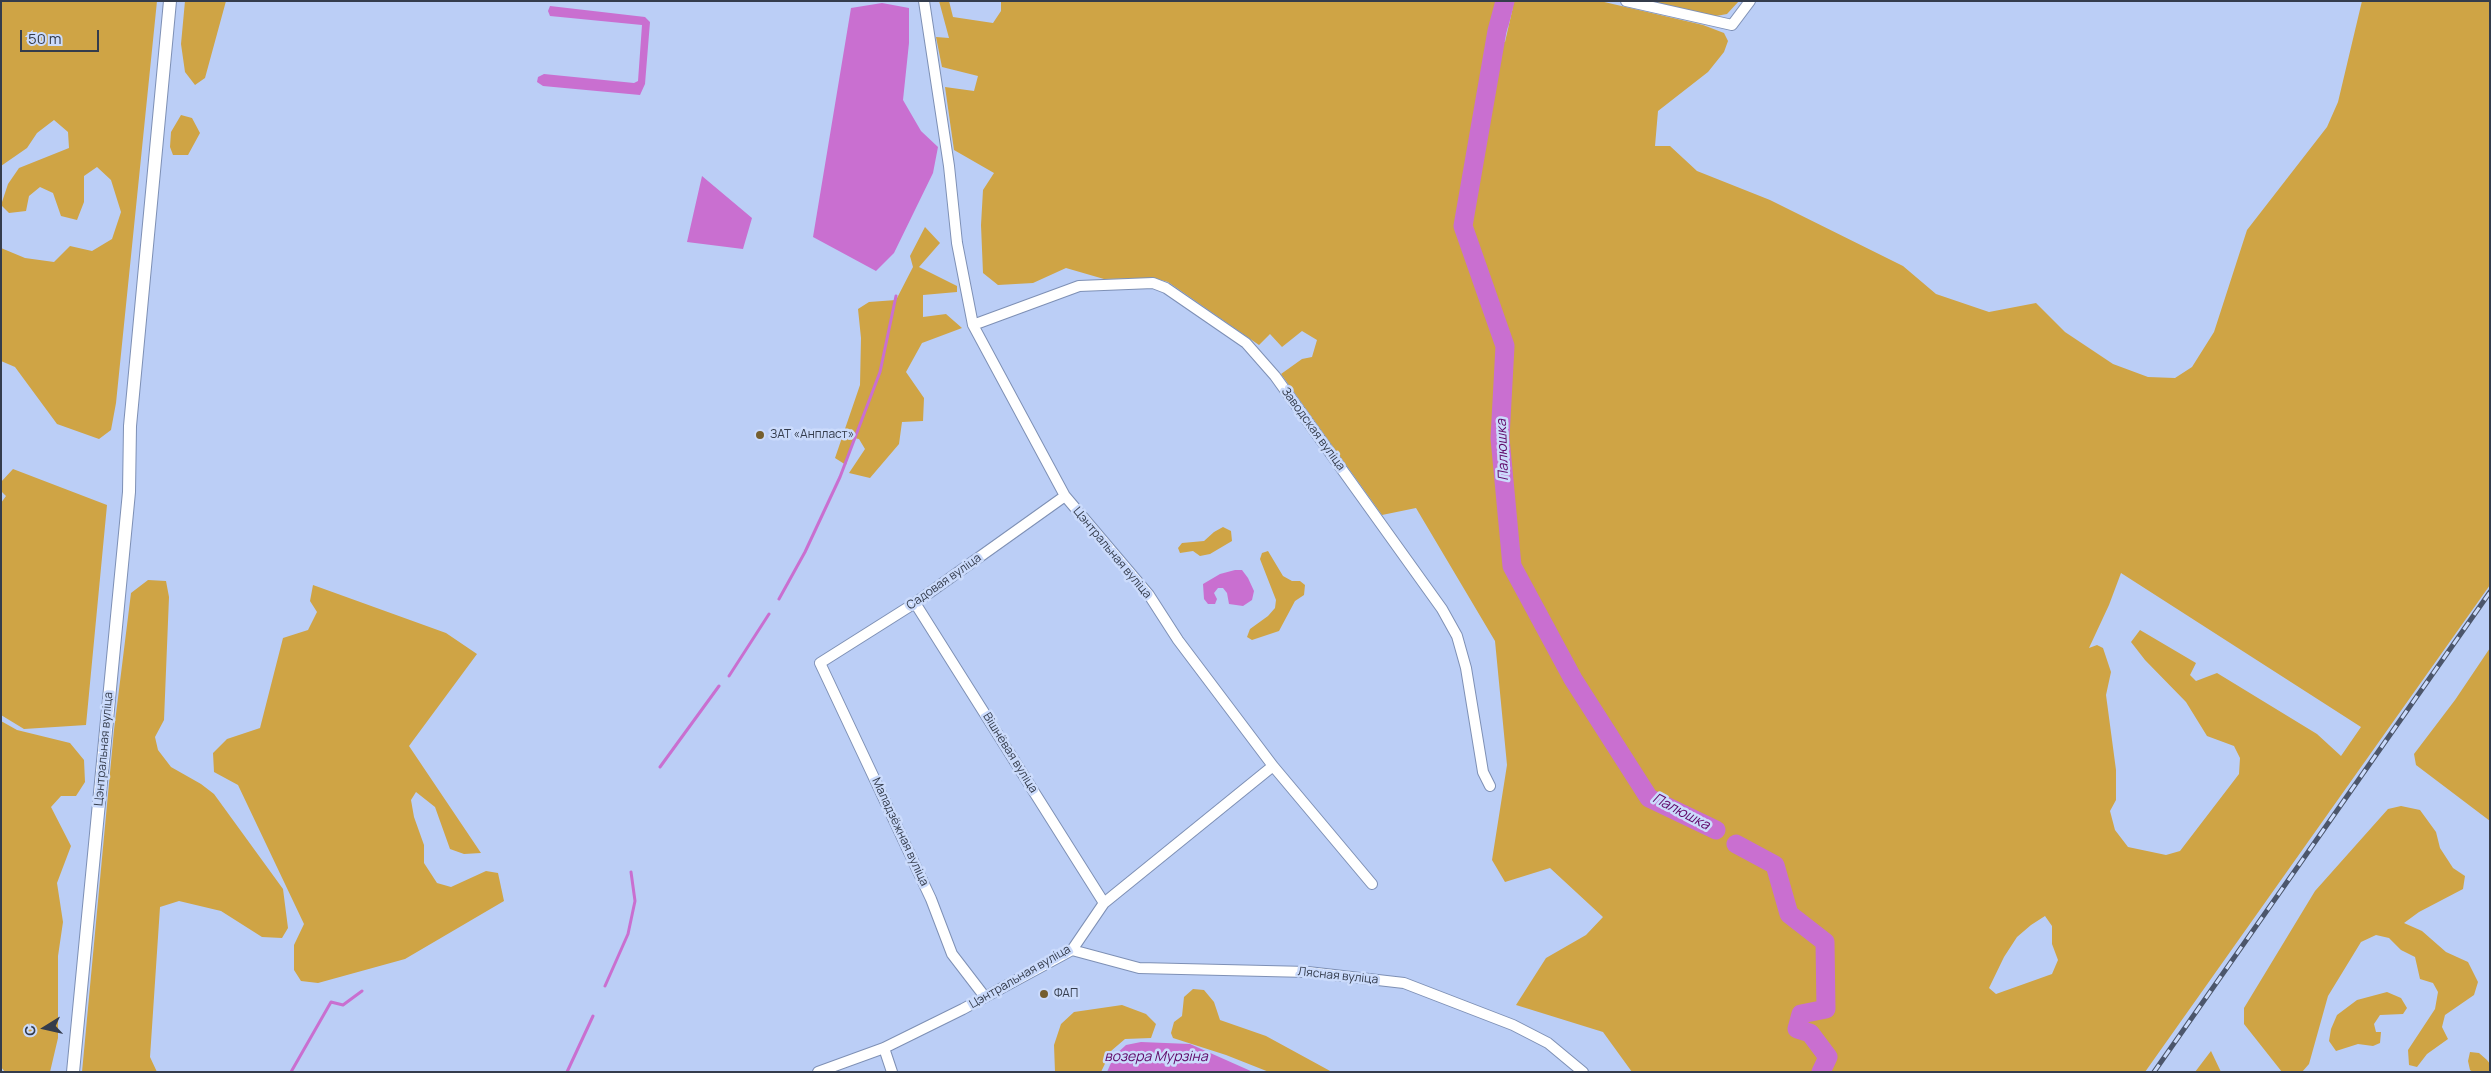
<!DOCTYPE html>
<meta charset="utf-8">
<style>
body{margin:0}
#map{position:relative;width:2491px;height:1073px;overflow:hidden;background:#bbcef6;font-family:Manrope,sans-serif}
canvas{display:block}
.frame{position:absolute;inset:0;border:2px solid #343c4c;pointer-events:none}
.north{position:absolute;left:20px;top:1003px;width:50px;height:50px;-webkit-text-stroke:4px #cbdbfc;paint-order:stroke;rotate:260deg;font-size:14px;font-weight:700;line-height:20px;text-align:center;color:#343c4c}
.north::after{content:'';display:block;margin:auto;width:18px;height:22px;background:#343c4c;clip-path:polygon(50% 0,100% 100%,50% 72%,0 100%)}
.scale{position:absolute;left:20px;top:30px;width:79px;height:22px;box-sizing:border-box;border:2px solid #343c4c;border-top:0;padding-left:6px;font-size:15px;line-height:18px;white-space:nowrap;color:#343c4c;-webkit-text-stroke:4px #cbdbfc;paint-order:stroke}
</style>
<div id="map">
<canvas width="2491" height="1073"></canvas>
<div class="frame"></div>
<div class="north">С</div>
<div class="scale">50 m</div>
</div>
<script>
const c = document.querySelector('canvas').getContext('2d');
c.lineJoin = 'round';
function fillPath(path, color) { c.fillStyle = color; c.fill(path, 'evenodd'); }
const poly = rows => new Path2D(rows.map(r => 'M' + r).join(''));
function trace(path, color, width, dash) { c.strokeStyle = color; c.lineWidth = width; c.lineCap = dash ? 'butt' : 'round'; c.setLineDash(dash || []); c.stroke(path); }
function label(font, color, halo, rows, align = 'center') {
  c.font = font + ' Manrope,sans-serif'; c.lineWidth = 5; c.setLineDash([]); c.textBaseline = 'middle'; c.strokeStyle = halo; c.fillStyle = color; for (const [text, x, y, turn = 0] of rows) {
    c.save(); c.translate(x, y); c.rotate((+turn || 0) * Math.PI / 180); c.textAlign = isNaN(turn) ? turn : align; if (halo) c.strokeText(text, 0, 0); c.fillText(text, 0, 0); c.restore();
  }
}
const green = poly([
 [1,1,157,1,116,403,111,430,99,439,57,424,15,367,1,361,1,248,25,258,54,262,70,246,92,251,112,239,121,212,111,180,97,167,84,176,84,202,77,220,61,216,53,193,40,187,29,196,26,211,9,213,1,205,8,184,19,168,69,148,68,132,54,120,37,133,27,148,1,166],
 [185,1,226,1,205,78,195,85,185,72,181,44],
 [939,1,949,1,953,17,993,23,1001,11,1001,1,1497,1,1490,38,1505,42,1513,7,1511,1,1600,1,1703,25,1724,33,1728,41,1724,52,1708,72,1658,111,1655,146,1670,146,1697,171,1770,200,1903,266,1936,294,1989,312,2036,303,2065,332,2113,364,2148,377,2175,378,2192,367,2214,332,2247,230,2327,127,2338,102,2362,1,2490,1,2490,585,2145,1072,1632,1072,1603,1032,1516,1005,1546,958,1586,935,1603,917,1550,868,1505,882,1492,860,1507,765,1495,641,1416,508,1382,515,1281,374,1302,359,1312,357,1317,340,1302,331,1282,347,1270,334,1259,345,1168,282,1154,278,1104,279,1066,268,1033,283,998,285,983,273,981,225,983,190,994,173,954,150,945,87,974,91,978,76,942,67,936,37,949,38],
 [2121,573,2361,727,2341,756,2317,734,2217,673,2196,681,2190,675,2196,663,2140,630,2131,642,2145,660,2186,702,2207,736,2234,746,2240,758,2239,774,2180,851,2166,855,2128,847,2115,830,2110,811,2116,800,2116,770,2106,695,2111,672,2103,648,2097,645,2089,648,2109,605],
 [2045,916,2052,926,2052,944,2058,960,2052,974,1996,994,1989,988,2004,957,2017,937,2031,925],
 [1647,1,1739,1,1727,14,1716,16],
 [181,115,192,118,200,133,188,155,173,155,170,147,171,132],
 [925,227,940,243,919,267,957,286,957,292,923,295,923,317,946,314,962,328,922,343,906,372,924,398,923,421,902,422,899,444,870,478,849,473,865,449,859,439,854,438,846,465,835,458,860,385,861,338,858,309,869,302,896,300,913,267,910,256],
 [13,469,107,505,86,725,24,729,1,715,1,503,6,496,1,491,1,482],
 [1223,527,1231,531,1232,541,1210,554,1200,556,1193,551,1180,553,1178,548,1182,543,1204,541,1214,532],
 [1268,551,1283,576,1292,581,1300,581,1305,585,1304,595,1295,601,1279,631,1252,640,1247,637,1250,629,1268,616,1275,608,1276,600,1260,559,1262,553],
 [148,580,166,581,169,597,164,720,155,737,158,750,171,767,201,784,214,794,283,889,288,928,282,938,262,937,221,911,179,901,160,907,150,1057,157,1072,82,1072,114,730,131,593],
 [313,585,446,633,477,654,409,746,481,853,464,854,450,849,435,807,416,792,411,800,414,817,424,845,424,863,437,883,451,887,486,871,498,873,504,901,405,959,318,983,301,981,294,970,294,945,304,924,238,785,214,772,213,753,227,739,260,728,283,638,308,630,317,612,310,601],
 [2490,648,2490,821,2416,765,2414,754,2455,700],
 [1,721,17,730,70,743,84,760,85,782,76,796,61,796,51,807,71,846,57,883,63,922,58,956,58,1038,50,1072,5,1072,1,1067],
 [2401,806,2420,810,2436,832,2440,848,2453,868,2465,876,2463,889,2419,912,2404,923,2422,931,2446,952,2468,962,2478,982,2474,995,2445,1015,2442,1027,2448,1039,2427,1054,2417,1067,2409,1065,2408,1050,2435,1009,2438,992,2433,983,2420,979,2415,957,2401,950,2389,938,2376,935,2361,942,2328,996,2309,1064,2302,1072,2282,1072,2244,1024,2244,1008,2315,891,2388,809],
 [1193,989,1204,990,1214,1002,1220,1020,1266,1036,1332,1072,1269,1072,1226,1055,1173,1038,1171,1033,1174,1022,1182,1016,1184,997],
 [2387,992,2401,998,2407,1008,2403,1014,2380,1015,2374,1024,2376,1032,2381,1032,2380,1043,2373,1046,2358,1044,2336,1051,2329,1041,2331,1029,2337,1015,2357,1000],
 [1122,1005,1146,1014,1156,1024,1151,1038,1125,1039,1111,1051,1101,1072,1055,1072,1054,1045,1061,1024,1074,1012],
 [2211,1051,2221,1072,2195,1072],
 [2470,1052,2479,1053,2487,1060,2490,1064,2490,1072,2473,1072,2470,1070,2468,1061]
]);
const water = poly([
 [1511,1,1513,7,1508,27,1497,31,1492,22,1496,2],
 [882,3,909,8,909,43,903,100,921,131,938,147,933,173,894,253,876,271,813,237,851,8],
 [550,6,645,17,650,22,645,84,640,95,543,86,537,82,538,77,544,74,634,83,638,81,642,25,550,16,548,11],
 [702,176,752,218,743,249,687,242],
 [1235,570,1242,570,1248,578,1254,591,1252,600,1243,606,1229,604,1227,593,1223,588,1218,588,1214,593,1217,599,1215,604,1208,604,1204,599,1203,584,1220,574],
 [1141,1042,1190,1044,1253,1072,1107,1072,1114,1056,1126,1045]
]);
const stream = poly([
 [779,599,805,552,840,477,880,372,896,296],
 [729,676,769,614],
 [660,767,719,686],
 [605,986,628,934,635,901,631,872],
 [291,1072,331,1002,343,1005,362,991],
 [567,1072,593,1016]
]);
const river = poly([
 [1505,1,1497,31,1463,226,1505,346,1500,438,1512,566,1573,679,1649,798,1716,830],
 [1736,844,1775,865,1789,914,1825,942,1826,1009,1801,1014,1797,1029,1810,1033,1828,1057,1821,1072]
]);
const minor = poly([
 [1626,1,1732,25,1750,1],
 [973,325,1079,286,1153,283,1166,288,1246,343,1275,376,1442,609,1457,636,1466,668,1483,772,1490,786],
 [915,603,1104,903],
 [1273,766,1372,884],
 [1072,950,1139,968,1308,972,1404,983,1513,1025,1548,1043,1583,1072],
 [985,997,952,954,931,899,820,663,915,603,1065,496],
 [884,1048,892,1072],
 [818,1072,884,1048,963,1009,1072,950,1104,903,1273,766,1178,640,1149,595,1065,496,973,325,957,243,949,166,924,1]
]);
const tertiary = poly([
 [73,1072,129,492,130,426,170,1]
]);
const rail = poly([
 [2154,1072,2490,592]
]);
const markers = [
 [760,435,5,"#755e2e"],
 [1044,994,5,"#755e2e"]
];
const streetNames = [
 ["Заводская вуліца",1313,429,54],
 ["Цэнтральная вуліца",1112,553,50],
 ["Садовая вуліца",944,582,-35],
 ["Цэнтральная вуліца",104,749,-85],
 ["Вішнёвая вуліца",1010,753,58],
 ["Маладзёжная вуліца",900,832,65],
 ["Лясная вуліца",1338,976,6],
 ["Цэнтральная вуліца",1020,977,-30]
];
const poiNames = [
 ["ЗАТ «Анпласт»",770,435],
 ["ФАП",1054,994]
];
const waterNames = [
 ["Палюшка",1503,450,-92],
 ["Палюшка",1681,812,28],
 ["возера Мурзіна",1156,1057]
];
fillPath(green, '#cfa445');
fillPath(water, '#c96fd0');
trace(stream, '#c96fd0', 3);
trace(river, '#c96fd0', 19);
trace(minor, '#7e90b5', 12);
trace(tertiary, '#7e90b5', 14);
trace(minor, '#fff', 10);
trace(tertiary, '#fff', 12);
trace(rail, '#4c566b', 5);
trace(rail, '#cbdbfc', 3, [9]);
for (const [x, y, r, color] of markers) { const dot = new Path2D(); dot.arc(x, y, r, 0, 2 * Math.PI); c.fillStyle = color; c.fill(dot); trace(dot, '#cbdbfc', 2); }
label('12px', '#343c4c', '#cbdbfc', streetNames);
label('12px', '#343c4c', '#cbdbfc', poiNames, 'left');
label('italic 14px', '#600867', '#cbdbfc', waterNames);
</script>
